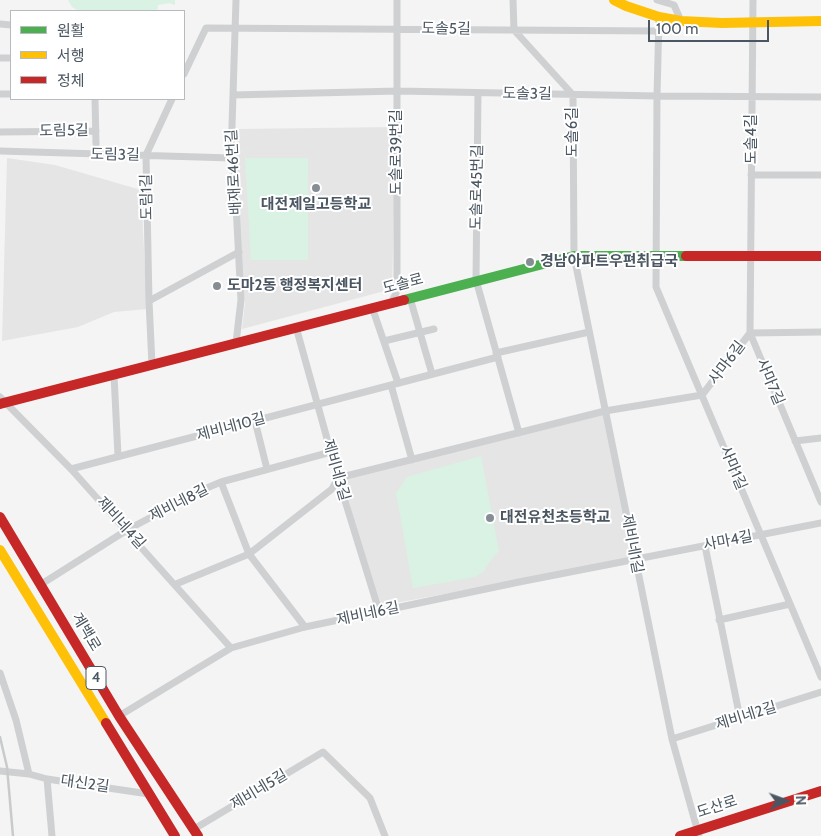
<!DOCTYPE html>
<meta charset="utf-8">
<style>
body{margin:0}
#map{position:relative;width:821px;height:836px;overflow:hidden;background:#f4f4f4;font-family:Cabin,"Noto Sans KR",sans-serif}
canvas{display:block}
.legend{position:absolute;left:10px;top:10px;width:175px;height:90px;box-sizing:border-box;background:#fff;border:1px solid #b7bbc0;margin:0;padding:6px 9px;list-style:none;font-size:15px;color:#4a5661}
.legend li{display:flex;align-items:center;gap:10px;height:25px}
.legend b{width:25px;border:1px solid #b7bbc0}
.north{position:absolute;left:761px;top:776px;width:50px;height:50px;-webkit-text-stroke:4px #fff;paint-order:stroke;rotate:88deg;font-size:14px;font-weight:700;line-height:20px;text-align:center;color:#4a5661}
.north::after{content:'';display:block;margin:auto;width:18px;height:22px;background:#4a5661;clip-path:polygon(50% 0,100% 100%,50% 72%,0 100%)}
.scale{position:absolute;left:648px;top:20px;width:121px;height:22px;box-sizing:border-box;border:2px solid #4a5661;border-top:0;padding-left:6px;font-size:15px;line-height:18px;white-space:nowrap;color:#4a5661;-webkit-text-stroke:4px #fff;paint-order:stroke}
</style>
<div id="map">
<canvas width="821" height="836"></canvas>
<ul class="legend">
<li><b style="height:6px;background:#4caf50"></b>원활</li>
<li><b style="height:6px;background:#ffc107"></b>서행</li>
<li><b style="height:6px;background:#c62828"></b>정체</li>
</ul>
<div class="north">N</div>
<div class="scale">100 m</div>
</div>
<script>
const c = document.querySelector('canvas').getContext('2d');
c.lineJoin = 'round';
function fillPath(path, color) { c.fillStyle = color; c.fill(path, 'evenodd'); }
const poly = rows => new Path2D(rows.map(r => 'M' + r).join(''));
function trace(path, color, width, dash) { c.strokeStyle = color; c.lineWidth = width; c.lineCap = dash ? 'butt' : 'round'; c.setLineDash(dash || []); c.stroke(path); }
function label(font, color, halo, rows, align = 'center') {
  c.font = font + ' Cabin,"Noto Sans KR",sans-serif'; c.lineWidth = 4; c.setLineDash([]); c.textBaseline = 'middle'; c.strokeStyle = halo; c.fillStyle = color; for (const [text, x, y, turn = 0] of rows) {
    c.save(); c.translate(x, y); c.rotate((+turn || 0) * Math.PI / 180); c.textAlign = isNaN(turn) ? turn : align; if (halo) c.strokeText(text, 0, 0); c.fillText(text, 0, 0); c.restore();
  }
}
const education = poly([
 [396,127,392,289,242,329,245,303,237,247,237,129],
 [7,158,55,165,141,190,147,309,114,312,78,327,2,341],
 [605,411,635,559,379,606,342,477]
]);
const green = poly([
 [68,0,175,0,175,5,169,3,158,5,157,11,79,11,72,7],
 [245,158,308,158,308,260,251,260],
 [481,456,499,551,491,560,483,572,475,577,413,588,396,493,407,477]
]);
const street = poly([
 [513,0,514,30,573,95,574,256,672,739,699,836],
 [657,0,674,5,681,21],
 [753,0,750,333,821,502],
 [659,17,657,96,656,287,821,677],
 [0,24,11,25],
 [0,58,11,58],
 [184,74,206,28,658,31],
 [478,93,476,280,519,433],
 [0,94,11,94],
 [233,95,398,91,657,96,821,97],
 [95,99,96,144],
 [0,132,96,131],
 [0,151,231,158],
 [751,175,821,175],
 [410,298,432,374],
 [149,301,239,252],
 [391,303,397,291,397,0],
 [372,307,398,383],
 [296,327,338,478,379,611],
 [384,341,434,329],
 [236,343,241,300,234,167,231,158,236,0],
 [496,353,589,332],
 [152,365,149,301,146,155,172,99],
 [114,375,118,456],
 [391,385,412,460],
 [0,397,71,469,231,648],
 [255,421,267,469],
 [795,441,821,438],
 [71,469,498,357],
 [221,482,249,554,305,627],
 [705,546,740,718],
 [176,584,249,554,332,489,338,478,605,411,702,395,750,333,821,332],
 [40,585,127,530,202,490,221,482,331,452],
 [719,620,790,604],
 [0,673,16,720,29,774],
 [119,716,231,648,305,627,519,582,821,523],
 [672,739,821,692],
 [0,771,29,774,47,779,149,794],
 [47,779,52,836],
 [194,829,323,752,370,798,385,836]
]);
const fast = poly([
 [404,300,574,256,686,256]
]);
const slow = poly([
 [614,0,626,6,659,17,681,21,722,23,821,21],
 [0,550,106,723]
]);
const jam = poly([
 [686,256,821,256],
 [0,404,404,300],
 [0,517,119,716,198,836],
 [106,723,175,836],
 [680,836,821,791]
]);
const rail = poly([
 [0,737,7,767,13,836]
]);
const markers = [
 [316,188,5,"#868d94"],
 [530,262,5,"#868d94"],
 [217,286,5,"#868d94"],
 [490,518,5,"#868d94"]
];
const shields = [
 [96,678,20]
];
const shieldNames = [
 ["4",96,678]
];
const streetNames = [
 ["도솔5길",446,29,1],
 ["도솔3길",527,94,1],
 ["도림5길",64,131,-1],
 ["도솔6길",573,132,-90],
 ["도솔4길",752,139,-90],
 ["도솔로39번길",397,152,-90],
 ["도림3길",115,155,1],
 ["배재로46번길",234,172,-93],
 ["도솔로45번길",477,187,-89],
 ["도림1길",147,197,-91],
 ["도솔로",403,284,-15],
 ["사마6길",727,363,-53],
 ["사마7길",770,382,67],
 ["제비네10길",231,427,-15],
 ["사마1길",733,468,67],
 ["제비네3길",336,470,74],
 ["제비네8길",179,503,-27],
 ["제비네4길",121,523,48],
 ["사마4길",728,541,-11],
 ["제비네1길",632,544,79],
 ["제비네6길",368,614,-12],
 ["계백로",86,632,59],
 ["제비네2길",746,716,-17],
 ["대신2길",85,784,8],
 ["제비네5길",259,790,-31],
 ["도산로",717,807,-18]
];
const poiNames = [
 ["대전제일고등학교",316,205,"center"],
 ["경남아파트우편취급국",540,262],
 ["도마2동 행정복지센터",227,286],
 ["대전유천초등학교",500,518]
];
fillPath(education, '#e6e5e6');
fillPath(green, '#d9f2e3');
trace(street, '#ced0d2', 7);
trace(fast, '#4caf50', 10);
trace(slow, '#ffc107', 10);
trace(jam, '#c62828', 10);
trace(rail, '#c9cacc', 2.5);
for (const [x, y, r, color] of markers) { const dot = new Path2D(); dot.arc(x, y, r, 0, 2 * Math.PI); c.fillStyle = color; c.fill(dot); trace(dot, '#fff', 2); }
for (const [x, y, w] of shields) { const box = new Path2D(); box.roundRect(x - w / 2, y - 11.5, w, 23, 4); c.fillStyle = '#fff'; c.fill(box); trace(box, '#4a5661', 1); }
label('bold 14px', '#4a5661', null, shieldNames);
label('15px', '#4a5661', '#fff', streetNames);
label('bold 15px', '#4a5661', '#fff', poiNames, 'left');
</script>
